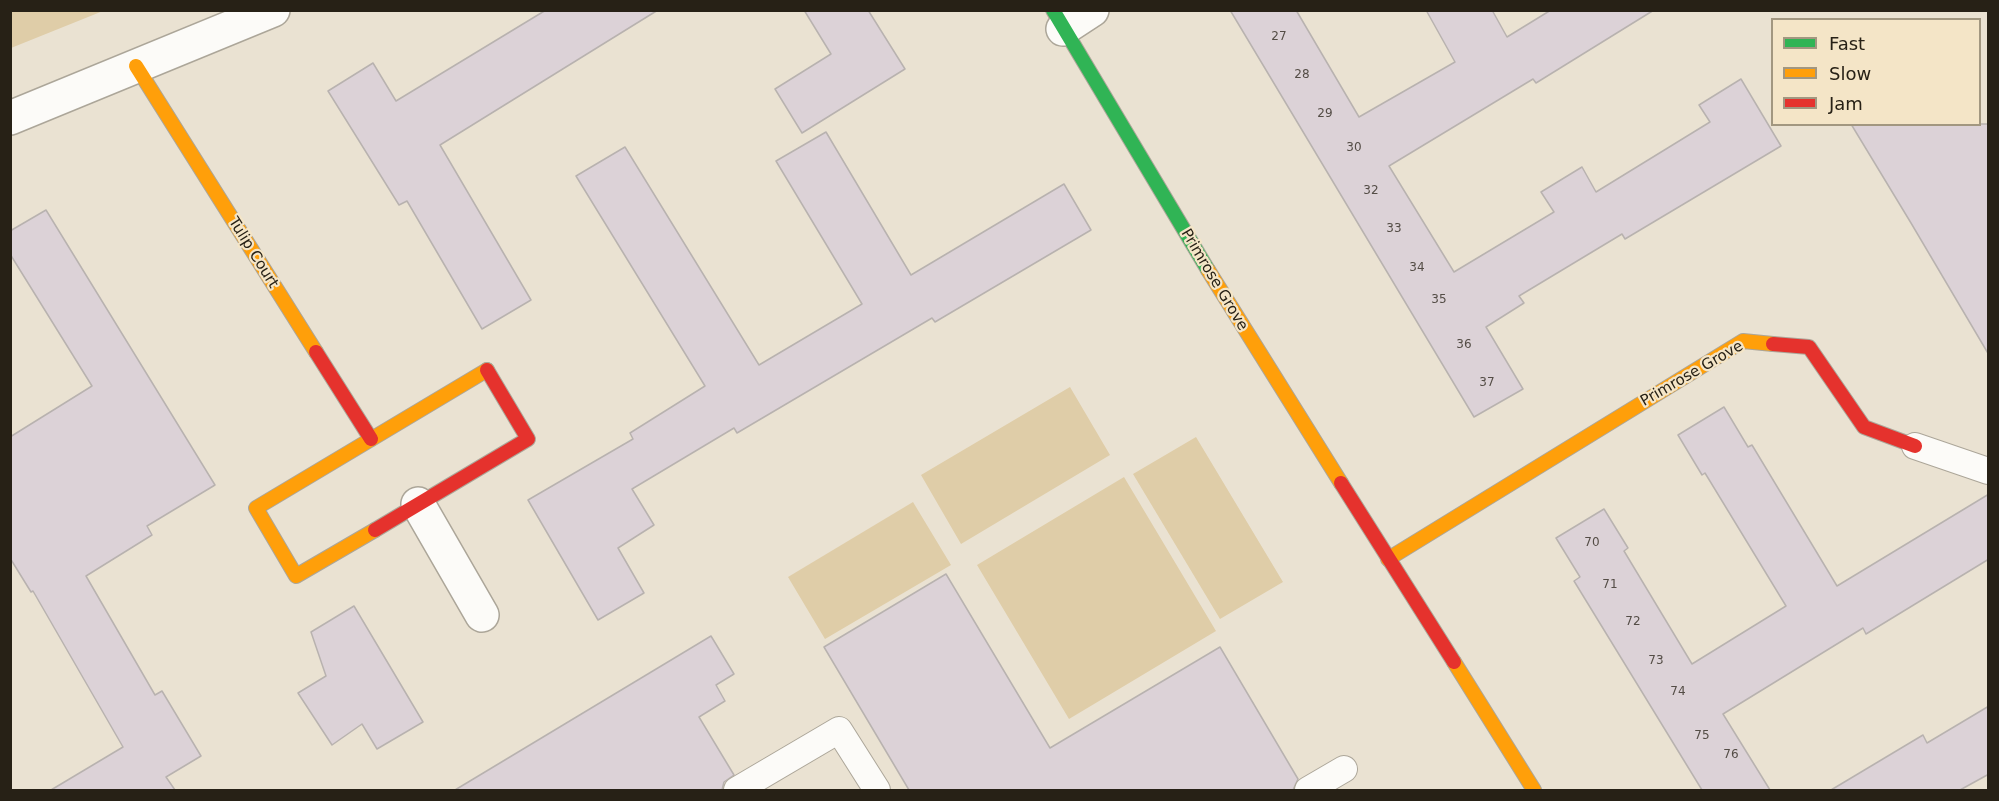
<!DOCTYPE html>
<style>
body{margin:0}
#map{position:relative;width:1999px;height:801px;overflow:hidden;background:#eae2d2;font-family:"DejaVu Sans",sans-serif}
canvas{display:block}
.frame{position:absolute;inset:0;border:12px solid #272116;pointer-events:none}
.legend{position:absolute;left:1771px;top:18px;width:210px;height:108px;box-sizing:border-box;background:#f4e5c7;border:2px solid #a29780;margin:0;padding:8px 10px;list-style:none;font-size:18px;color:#272116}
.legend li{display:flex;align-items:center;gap:12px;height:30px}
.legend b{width:30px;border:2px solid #a29780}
</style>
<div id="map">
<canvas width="1999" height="801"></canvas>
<div class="frame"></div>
<ul class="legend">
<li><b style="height:8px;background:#30b455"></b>Fast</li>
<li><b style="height:8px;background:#ff9f0a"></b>Slow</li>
<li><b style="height:8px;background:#e5322d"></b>Jam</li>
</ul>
</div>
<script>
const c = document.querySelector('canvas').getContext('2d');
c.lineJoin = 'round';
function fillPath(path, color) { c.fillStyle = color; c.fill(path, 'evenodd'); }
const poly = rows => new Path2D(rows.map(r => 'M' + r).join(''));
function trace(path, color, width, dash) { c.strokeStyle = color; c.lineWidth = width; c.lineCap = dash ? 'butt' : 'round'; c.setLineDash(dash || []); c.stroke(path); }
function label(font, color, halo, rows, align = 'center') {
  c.font = font + ' "DejaVu Sans",sans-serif'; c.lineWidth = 4.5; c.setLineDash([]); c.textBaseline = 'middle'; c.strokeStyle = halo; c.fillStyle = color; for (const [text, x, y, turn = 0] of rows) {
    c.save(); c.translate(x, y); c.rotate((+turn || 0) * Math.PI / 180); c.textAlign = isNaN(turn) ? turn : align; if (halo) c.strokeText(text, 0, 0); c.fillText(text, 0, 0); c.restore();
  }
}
const green = poly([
 [11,10,103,10,103,11,11,48],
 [1070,387,1110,455,961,544,921,475],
 [1196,437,1283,582,1220,619,1133,474],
 [1124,477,1216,631,1069,719,977,565],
 [913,502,951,565,825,639,788,577]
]);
const building = poly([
 [546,10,658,10,440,145,531,300,482,329,407,201,399,205,328,91,373,63,396,101,546,10],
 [804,10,868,10,905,69,802,133,775,89,831,54,804,10],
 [1230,10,1296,10,1359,117,1455,62,1426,10,1492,10,1507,37,1551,10,1654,10,1536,83,1533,79,1389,166,1454,272,1554,212,1541,192,1582,167,1596,192,1710,122,1699,105,1741,79,1781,146,1625,239,1622,234,1519,296,1524,303,1486,327,1523,389,1474,417,1230,10],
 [1851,124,1989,124,1989,355,1911,223,1851,124],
 [826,132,911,275,1064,184,1091,230,935,322,932,318,737,433,734,428,632,489,654,525,618,548,644,593,598,620,528,500,633,439,630,433,705,386,576,176,625,147,759,365,862,304,776,161,826,132],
 [46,210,215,485,147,526,152,535,86,576,155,695,162,691,201,756,166,777,175,790,51,790,123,747,33,591,31,592,10,558,10,437,92,386,10,254,10,231,46,210],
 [1724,407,1748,447,1752,445,1837,586,1989,494,1989,559,1866,634,1863,628,1723,714,1770,790,1702,790,1574,581,1580,577,1556,538,1604,509,1628,548,1624,551,1692,664,1786,606,1705,473,1702,475,1678,435,1724,407],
 [946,574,1050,748,1220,647,1298,779,1293,790,909,790,824,647,946,574],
 [354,606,423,722,377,749,362,724,332,745,298,693,326,676,311,632,354,606],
 [711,636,734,674,716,685,725,701,699,717,734,775,724,782,722,790,455,790,711,636],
 [1989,706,1989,774,1960,790,1831,790,1923,735,1927,743,1989,706]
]);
const lane = poly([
 [1915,446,1988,471],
 [737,790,839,730,877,790],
 [1308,790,1344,769]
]);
const street = poly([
 [1063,29,1092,10],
 [10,118,273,10],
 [418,504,482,615]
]);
const fast = poly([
 [1053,10,1208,270]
]);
const slow = poly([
 [136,66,316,352],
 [1208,270,1341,483],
 [375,530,296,576,256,508,487,370],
 [1388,559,1743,341,1773,344],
 [1454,662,1534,790]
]);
const jam = poly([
 [1773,344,1809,347,1864,427,1915,446],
 [316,352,371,439],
 [1341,483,1454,662],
 [375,530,528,439,487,370]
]);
const numberNames = [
 ["27",1279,37],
 ["28",1302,75],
 ["29",1325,114],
 ["30",1354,148],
 ["32",1371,191],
 ["33",1394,229],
 ["34",1417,268],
 ["35",1439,300],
 ["36",1464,345],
 ["37",1487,383],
 ["70",1592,543],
 ["71",1610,585],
 ["72",1633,622],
 ["73",1656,661],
 ["74",1678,692],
 ["75",1702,736],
 ["76",1731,755]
];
const streetNames = [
 ["Tulip Court",253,253,58],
 ["Primrose Grove",1214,280,59],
 ["Primrose Grove",1692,374,-30]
];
fillPath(green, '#dfcda8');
fillPath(building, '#dcd2d7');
trace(building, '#b8b2af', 1.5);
trace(lane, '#aca699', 28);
trace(street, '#aca699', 36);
trace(fast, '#aca699', 16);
trace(slow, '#aca699', 16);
trace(jam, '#aca699', 16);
trace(lane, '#fcfbf8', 26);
trace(street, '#fcfbf8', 33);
trace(fast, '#30b455', 14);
trace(slow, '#ff9f0a', 14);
trace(jam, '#e5322d', 14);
label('12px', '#544d46', null, numberNames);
label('15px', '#272116', '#f4e5c7', streetNames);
</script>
